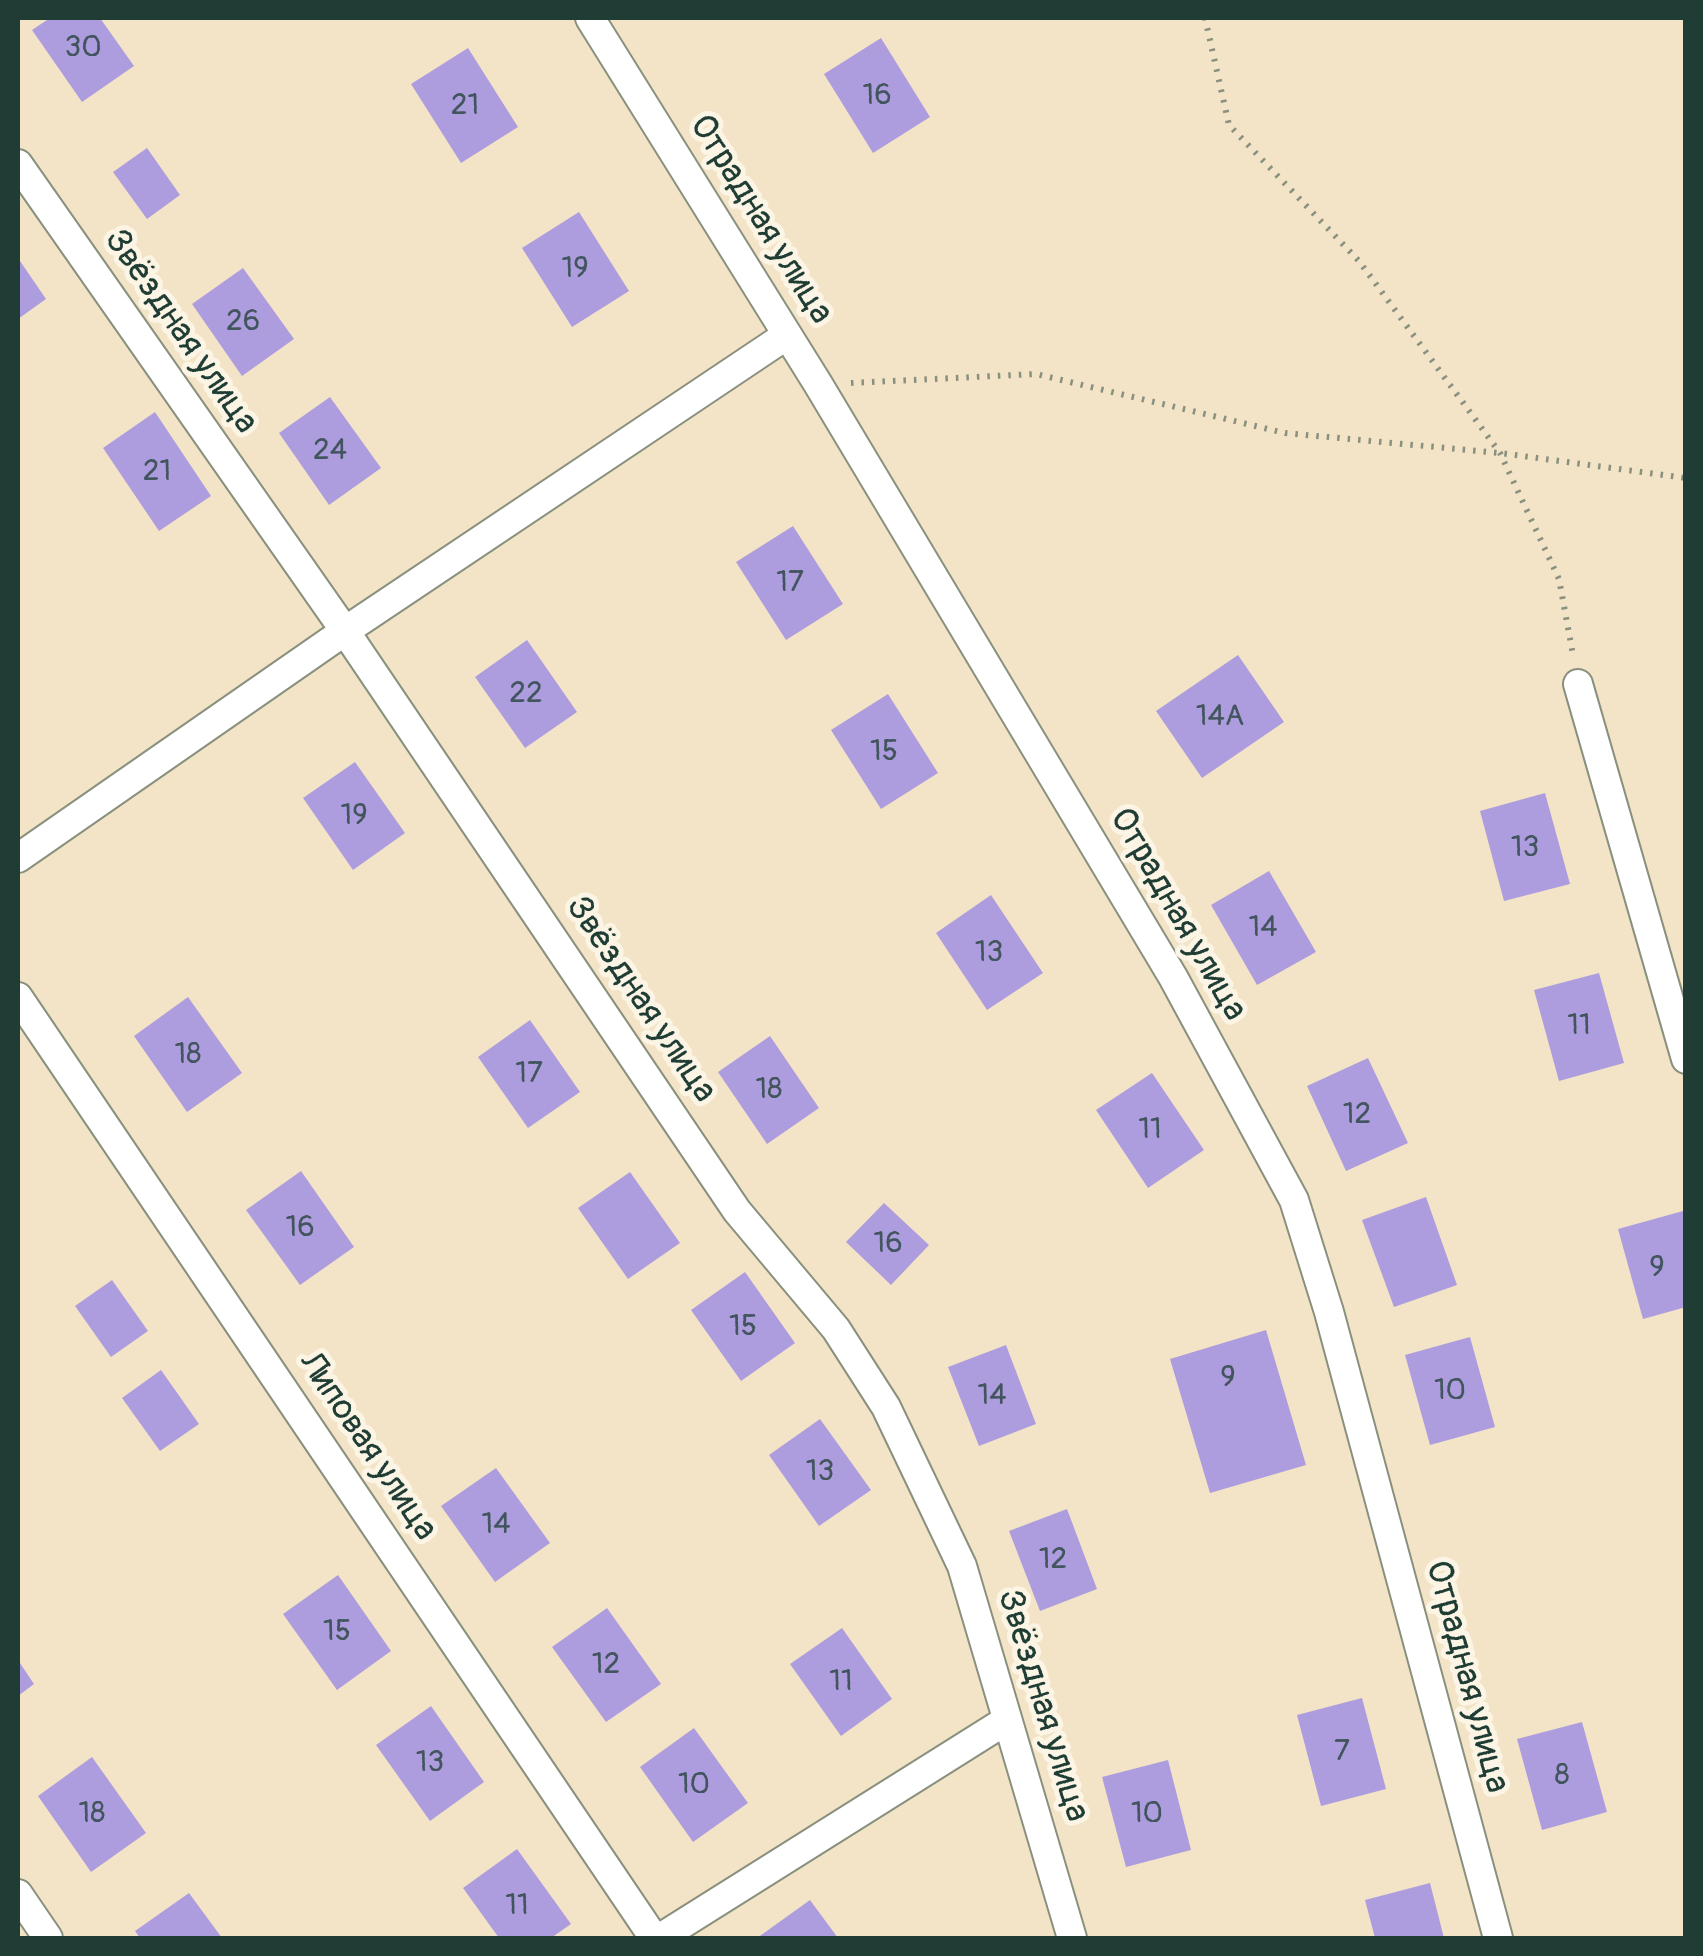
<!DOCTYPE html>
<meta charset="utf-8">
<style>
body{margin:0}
#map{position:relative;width:1703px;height:1956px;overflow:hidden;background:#f3e4c7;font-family:Pangolin,sans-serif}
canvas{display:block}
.frame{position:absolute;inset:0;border:20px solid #1f3d34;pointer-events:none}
</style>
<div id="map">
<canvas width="1703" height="1956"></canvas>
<div class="frame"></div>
</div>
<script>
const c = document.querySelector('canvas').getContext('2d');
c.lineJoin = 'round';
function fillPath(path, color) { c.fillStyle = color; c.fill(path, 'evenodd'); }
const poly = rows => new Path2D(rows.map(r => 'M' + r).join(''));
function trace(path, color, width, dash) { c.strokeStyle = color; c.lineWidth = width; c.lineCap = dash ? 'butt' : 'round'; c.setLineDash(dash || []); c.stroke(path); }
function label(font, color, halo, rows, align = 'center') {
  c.font = font + ' Pangolin,sans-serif'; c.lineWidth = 10; c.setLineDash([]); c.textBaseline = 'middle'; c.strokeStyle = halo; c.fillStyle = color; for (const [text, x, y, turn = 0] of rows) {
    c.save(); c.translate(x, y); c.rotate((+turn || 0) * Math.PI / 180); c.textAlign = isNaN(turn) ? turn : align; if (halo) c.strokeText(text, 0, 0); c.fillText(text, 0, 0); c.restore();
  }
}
const building = poly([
 [50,18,100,18,134,66,82,102,32,30],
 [881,38,930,117,873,153,824,74],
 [468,48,518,127,461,163,411,84],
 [147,148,180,195,147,219,113,172],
 [579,212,629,291,572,327,522,248],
 [18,258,46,299,18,319],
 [243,268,294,339,242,376,192,304],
 [330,397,381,468,329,505,279,433],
 [155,412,211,496,159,531,103,448],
 [793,526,843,604,786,640,736,562],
 [527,640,577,712,525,748,475,677],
 [1238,655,1284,722,1202,778,1156,711],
 [888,694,938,773,881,809,831,730],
 [355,762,405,833,353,870,303,798],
 [1545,793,1570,884,1504,901,1480,811],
 [1269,871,1316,952,1257,985,1211,905],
 [991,895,1043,973,987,1010,936,933],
 [1599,973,1624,1063,1559,1081,1534,990],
 [188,997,242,1073,187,1112,134,1036],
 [530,1020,580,1092,528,1128,478,1057],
 [770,1036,819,1108,767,1144,718,1072],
 [1368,1058,1408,1143,1346,1171,1307,1086],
 [1152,1073,1204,1150,1148,1188,1096,1110],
 [301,1171,354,1247,300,1285,246,1210],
 [630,1172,680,1243,628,1279,578,1208],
 [1426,1197,1457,1285,1394,1307,1362,1220],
 [884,1203,929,1245,891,1285,846,1242],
 [1683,1211,1686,1307,1643,1319,1618,1229],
 [745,1272,795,1343,741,1381,691,1310],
 [112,1280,148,1331,111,1357,75,1306],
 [1266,1330,1306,1465,1210,1493,1170,1359],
 [1470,1337,1495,1427,1430,1445,1405,1355],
 [1006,1345,1036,1424,979,1446,948,1367],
 [161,1370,199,1424,160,1451,122,1398],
 [820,1419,871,1490,819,1526,769,1455],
 [496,1468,550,1543,495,1582,441,1506],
 [1067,1509,1097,1589,1040,1611,1009,1531],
 [338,1575,391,1651,337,1690,283,1614],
 [607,1608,661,1684,606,1722,552,1647],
 [842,1628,892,1699,841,1736,790,1664],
 [18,1660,34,1684,18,1696],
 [1362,1698,1386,1789,1321,1806,1297,1715],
 [431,1706,484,1782,430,1821,376,1745],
 [1582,1722,1607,1812,1542,1830,1517,1739],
 [694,1728,748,1803,693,1842,640,1767],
 [92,1757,146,1833,91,1872,38,1796],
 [1168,1760,1191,1850,1126,1867,1102,1777],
 [517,1849,571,1924,551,1938,499,1938,463,1888],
 [1430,1883,1444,1938,1375,1938,1365,1900],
 [189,1893,222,1938,140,1938,135,1931],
 [810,1900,838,1938,757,1938]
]);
const path = poly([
 [1205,18,1229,125,1359,261,1500,453,1559,579,1573,655],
 [851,383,1036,374,1285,433,1500,453,1686,478]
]);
const minor = poly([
 [590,18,818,384,1173,977,1294,1200,1329,1312,1498,1938],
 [18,164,345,631,737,1211,836,1329,886,1407,962,1566,1072,1938],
 [1578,684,1686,1059],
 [18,858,345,631,787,335],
 [18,997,654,1938],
 [18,1894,48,1938],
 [660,1938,1007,1720]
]);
const numberNames = [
 ["30",83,48],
 ["16",877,96],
 ["21",465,106],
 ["19",575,269],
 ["26",243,322],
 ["24",330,451],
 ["21",157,472],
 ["17",790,583],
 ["22",526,694],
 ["14А",1220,717],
 ["15",884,752],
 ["19",354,816],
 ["13",1525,848],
 ["14",1263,928],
 ["13",989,953],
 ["11",1579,1026],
 ["18",188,1055],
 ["17",529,1074],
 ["18",769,1090],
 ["12",1357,1115],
 ["11",1150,1130],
 ["16",300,1228],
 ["16",888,1244],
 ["9",1657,1268],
 ["15",743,1327],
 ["9",1228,1378],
 ["10",1450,1391],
 ["14",992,1396],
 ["13",820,1472],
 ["14",496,1525],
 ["12",1053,1560],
 ["15",337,1632],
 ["12",606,1665],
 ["11",841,1682],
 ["7",1342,1752],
 ["13",430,1763],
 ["8",1562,1776],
 ["10",694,1785],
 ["18",92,1814],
 ["10",1147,1814],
 ["11",517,1906]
];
const streetNames = [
 ["Отрадная улица",760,220,58],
 ["Звёздная улица",180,332,55],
 ["Отрадная улица",1177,915,60],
 ["Звёздная улица",640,1000,56],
 ["Липовая улица",367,1447,56],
 ["Отрадная улица",1466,1677,75],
 ["Звёздная улица",1042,1706,73]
];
fillPath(building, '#ad9dde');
trace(minor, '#89907e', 32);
trace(path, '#89907e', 6, [2.5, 8]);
trace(minor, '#fff', 28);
label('30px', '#42555e', null, numberNames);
label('35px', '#1f3d34', '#fcf5e5', streetNames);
</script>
